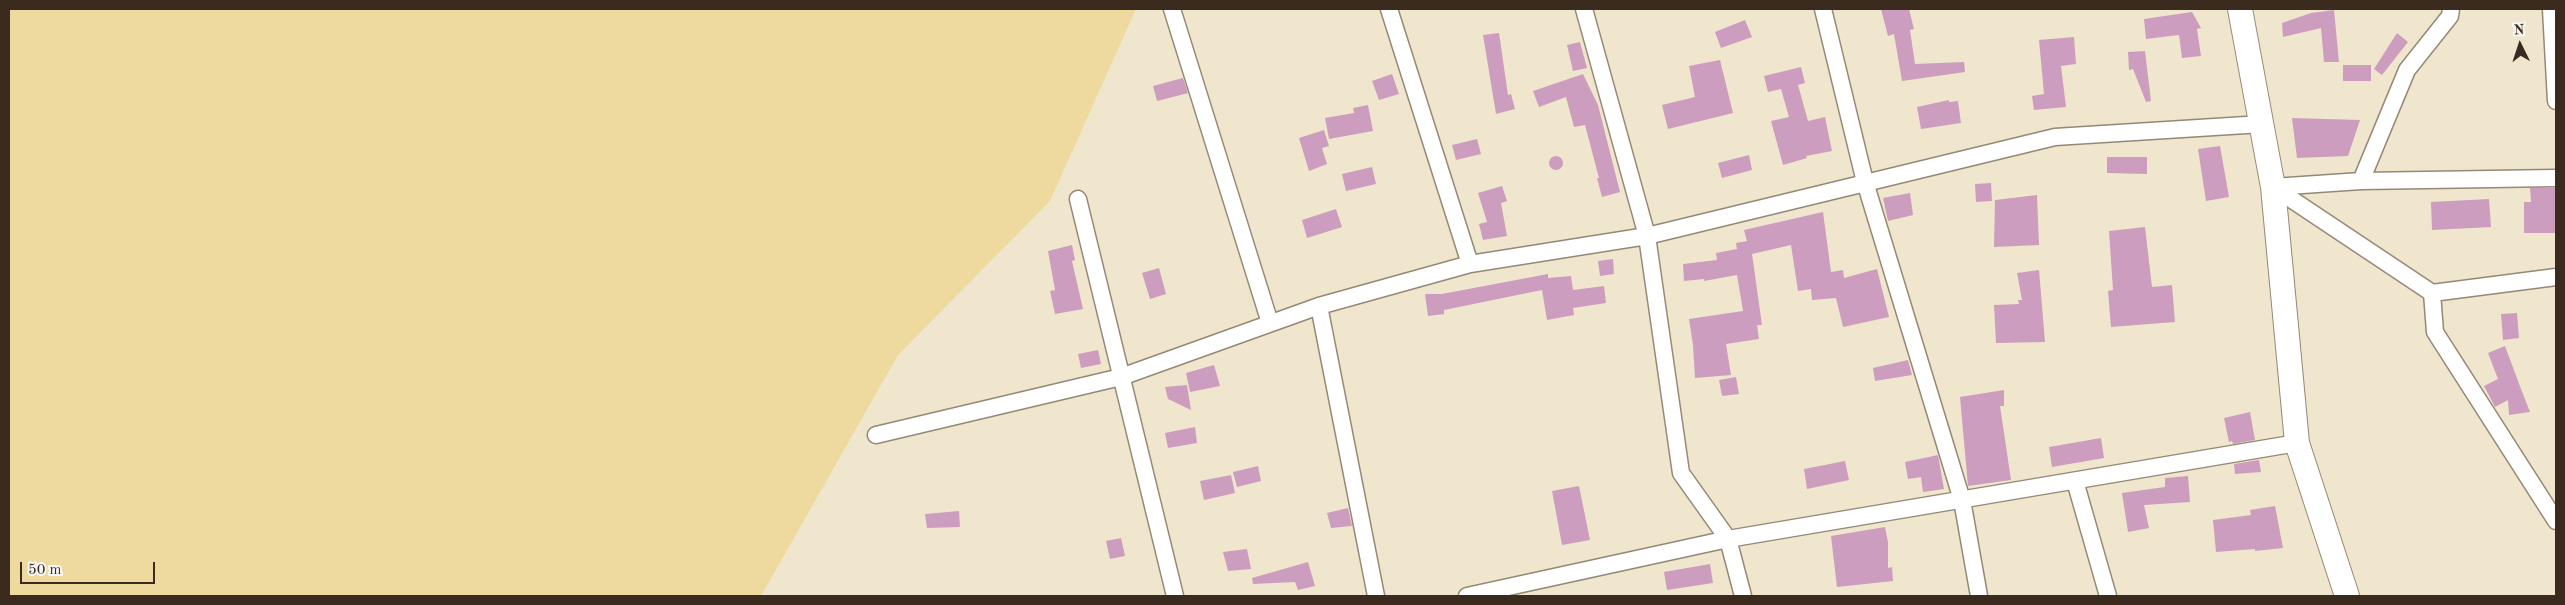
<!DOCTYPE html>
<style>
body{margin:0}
#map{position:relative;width:2565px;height:605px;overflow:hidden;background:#efe6cd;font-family:"Old Standard TT",serif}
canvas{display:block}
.frame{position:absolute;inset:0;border:10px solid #3b2a1e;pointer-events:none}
.north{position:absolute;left:2495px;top:20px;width:50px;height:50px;-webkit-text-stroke:4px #f6f6f2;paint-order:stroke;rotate:356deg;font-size:14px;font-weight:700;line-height:20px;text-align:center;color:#3b2a1e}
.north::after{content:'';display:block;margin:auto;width:18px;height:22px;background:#3b2a1e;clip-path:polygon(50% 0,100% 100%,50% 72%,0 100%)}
.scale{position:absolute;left:20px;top:562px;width:135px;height:22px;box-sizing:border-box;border:2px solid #3b2a1e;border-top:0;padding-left:6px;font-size:15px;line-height:18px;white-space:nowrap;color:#3b2a1e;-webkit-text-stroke:4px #f6f6f2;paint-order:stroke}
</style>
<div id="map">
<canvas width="2565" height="605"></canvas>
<div class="frame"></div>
<div class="north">N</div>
<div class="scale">50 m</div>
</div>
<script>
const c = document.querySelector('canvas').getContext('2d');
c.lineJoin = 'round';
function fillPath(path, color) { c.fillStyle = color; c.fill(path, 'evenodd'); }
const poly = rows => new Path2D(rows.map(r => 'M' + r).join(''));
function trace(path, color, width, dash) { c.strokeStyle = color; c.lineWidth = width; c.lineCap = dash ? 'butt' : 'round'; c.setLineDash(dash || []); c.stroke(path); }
const sand = poly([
 [9,9,1136,9,1050,201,898,355,761,596,9,596]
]);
const building = poly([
 [1881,9,1909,9,1914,29,1910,30,1915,64,1964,62,1965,72,1902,81,1894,34,1888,36],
 [2334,10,2339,62,2324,62,2321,28,2283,37,2282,23,2311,13],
 [2192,12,2201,28,2197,29,2201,56,2182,58,2179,35,2146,39,2144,19],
 [1745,20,1752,37,1721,48,1715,32],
 [1499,33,1508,95,1511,94,1515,109,1496,114,1483,35],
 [2397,33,2408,42,2382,75,2374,69],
 [2074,37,2076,64,2061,66,2066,107,2034,110,2032,96,2044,94,2039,40],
 [1580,42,1587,68,1573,71,1567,45],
 [2145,51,2151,101,2146,102,2133,69,2129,70,2128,52],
 [1720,60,1733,113,1668,129,1662,105,1695,97,1689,66],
 [2343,65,2371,65,2371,81,2343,81],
 [1801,67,1805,83,1798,85,1808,121,1825,117,1832,151,1806,156,1807,158,1783,165,1771,121,1789,117,1781,89,1768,92,1764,76],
 [1392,74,1399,94,1379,100,1372,81],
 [1583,74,1598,105,1620,192,1602,197,1597,178,1599,178,1585,125,1574,127,1566,97,1539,107,1533,91],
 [1183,78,1188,93,1157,101,1153,86],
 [1949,100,1949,102,1958,101,1961,123,1921,129,1917,107],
 [1368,105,1373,131,1329,139,1325,118,1354,113,1353,108],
 [2292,118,2360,120,2348,156,2297,158],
 [1324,130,1329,146,1322,148,1327,164,1309,171,1299,138],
 [1477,139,1481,154,1456,160,1452,145],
 [2220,146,2229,197,2206,201,2198,149],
 [1749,155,1752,170,1722,178,1718,163],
 '1549 163a7 7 0 1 1 14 0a7 7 0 1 1-14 0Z',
 [2107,157,2147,157,2147,174,2107,173],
 [1372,167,1376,184,1346,191,1342,174],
 [1991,183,1992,201,1976,202,1975,184],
 [1502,186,1507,201,1501,203,1507,236,1483,240,1479,224,1487,222,1478,193],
 [2530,188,2556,188,2556,233,2524,233,2524,202,2531,202],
 [1910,193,1913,215,1888,221,1883,198],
 [2037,195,2039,245,1994,247,1995,200],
 [2489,199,2491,227,2432,230,2431,202],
 [1336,209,1342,227,1307,238,1302,220],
 [1823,212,1831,272,1843,270,1844,278,1877,269,1889,317,1843,327,1836,298,1812,300,1811,289,1798,291,1791,245,1752,254,1762,325,1757,325,1759,339,1726,344,1731,375,1695,378,1693,345,1689,319,1743,311,1737,275,1704,281,1704,279,1684,281,1683,264,1717,260,1716,253,1737,249,1736,243,1747,241,1744,230],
 [2145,227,2152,287,2172,285,2175,322,2111,327,2108,291,2113,290,2109,231],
 [1072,245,1075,260,1072,261,1083,309,1055,314,1050,291,1055,290,1048,251],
 [1613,259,1614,274,1600,276,1598,261],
 [1159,268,1166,294,1150,299,1142,273],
 [2039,270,2045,342,1996,343,1994,305,2019,304,2018,300,2022,300,2017,273],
 [1548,274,1548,278,1571,276,1573,290,1604,286,1606,303,1573,308,1574,315,1547,320,1542,290,1444,310,1444,314,1428,316,1425,294,1442,294],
 [2517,313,2519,338,2503,340,2501,314],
 [2505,346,2521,389,2530,412,2509,415,2508,400,2495,407,2484,386,2498,379,2488,353],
 [1098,350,1101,364,1081,368,1078,354],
 [1908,360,1912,375,1875,381,1873,368],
 [1214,365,1220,386,1190,392,1186,373],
 [1736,377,1739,394,1722,396,1719,380],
 [1187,385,1191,410,1168,399,1165,387],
 [2004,390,2004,406,2000,406,2011,480,1968,486,1960,397],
 [2250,412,2255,440,2233,444,2232,441,2229,442,2224,418],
 [1195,427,1197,443,1168,448,1165,433],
 [2101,438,2104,458,2052,467,2049,447],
 [1938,455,1944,489,1923,492,1921,477,1908,479,1905,462],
 [2259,460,2261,472,2235,474,2234,464],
 [1845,461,1849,480,1807,489,1804,469],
 [1258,466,1261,481,1237,487,1233,472],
 [1231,475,1235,493,1204,500,1200,481],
 [2188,476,2190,502,2144,505,2149,528,2128,532,2122,493,2165,487,2165,478],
 [1579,486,1590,540,1562,545,1552,491],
 [2275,506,2283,548,2255,551,2255,549,2216,552,2213,520,2251,515,2250,510],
 [1348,508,1352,526,1331,528,1327,513],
 [959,511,960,527,927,528,925,514],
 [1885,527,1888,542,1888,568,1892,567,1893,581,1837,587,1831,536],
 [1121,538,1125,556,1110,559,1106,541],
 [1247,549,1251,569,1228,571,1223,552],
 [1308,562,1315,586,1298,590,1295,582,1253,584,1252,578],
 [1710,564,1713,583,1667,590,1664,572]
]);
const street = poly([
 [1172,9,1270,323],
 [1389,9,1470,264],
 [1584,9,1647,236,1681,473,1728,539,1743,596],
 [1823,9,1865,182,1962,500,1979,596],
 [2551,9,2556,101],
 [2361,181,2407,70,2450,16,2451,9],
 [2273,187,2432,293,2435,332,2556,521],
 [2273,187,2361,181,2556,178],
 [1078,199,1175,596],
 [2432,293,2556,277],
 [1319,306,1376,596],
 [876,435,1121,377,1319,306,1470,264,1647,236,2055,137,2262,124],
 [2075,481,2108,596],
 [1467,596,1728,539,2297,443]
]);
const secondary = poly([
 [2240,9,2273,187,2297,443,2347,596]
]);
fillPath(sand, '#eeda9e');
fillPath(building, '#cd9dbf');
trace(street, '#958876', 19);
trace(secondary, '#958876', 26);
trace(street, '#fff', 16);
trace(secondary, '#fff', 24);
</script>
